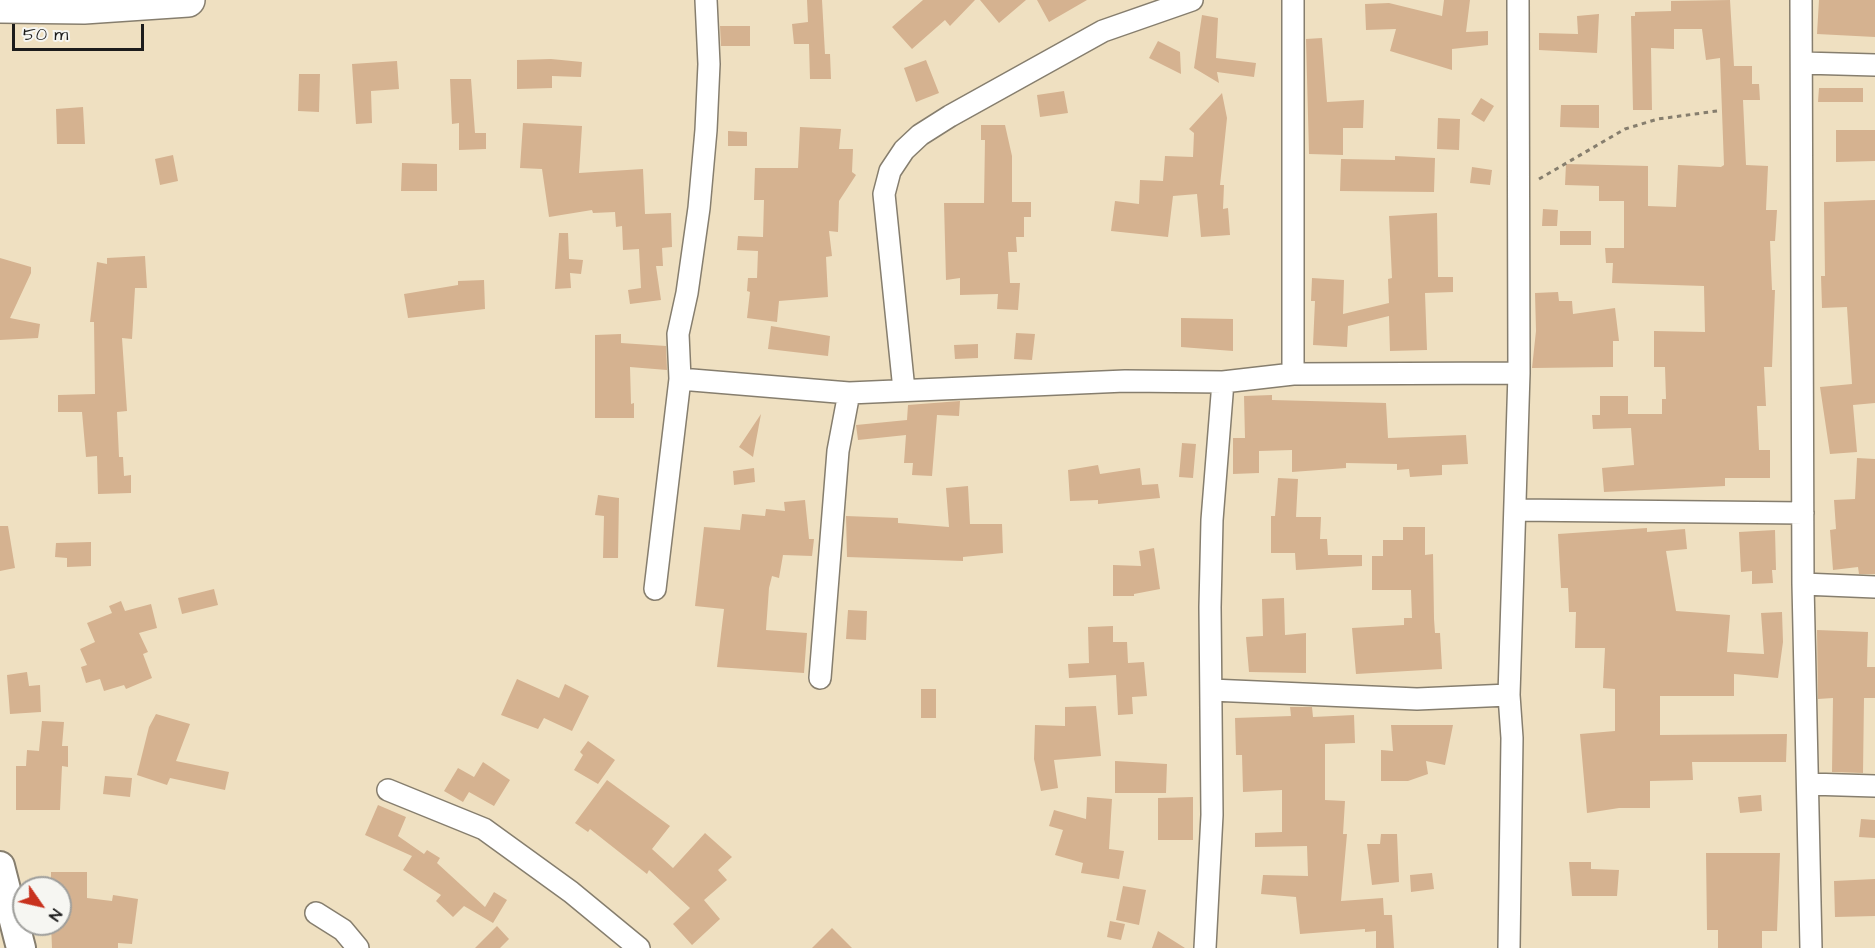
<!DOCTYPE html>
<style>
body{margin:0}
#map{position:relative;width:1875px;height:948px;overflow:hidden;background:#efe0c1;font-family:"Architects Daughter",sans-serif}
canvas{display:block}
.north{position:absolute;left:12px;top:876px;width:60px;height:60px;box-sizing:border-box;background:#f6f6f2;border:2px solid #9f9f9c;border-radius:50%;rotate:124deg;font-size:16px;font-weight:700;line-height:24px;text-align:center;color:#1c1c1c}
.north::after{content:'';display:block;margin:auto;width:21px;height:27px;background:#c8321e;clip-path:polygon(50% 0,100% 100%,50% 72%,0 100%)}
.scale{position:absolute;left:12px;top:24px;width:132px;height:27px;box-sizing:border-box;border:3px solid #1c1c1c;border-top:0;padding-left:8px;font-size:18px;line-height:21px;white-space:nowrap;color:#1c1c1c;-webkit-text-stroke:4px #f6f6f2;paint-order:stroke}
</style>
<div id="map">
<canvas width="1875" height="948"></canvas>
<div class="north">N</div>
<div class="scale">50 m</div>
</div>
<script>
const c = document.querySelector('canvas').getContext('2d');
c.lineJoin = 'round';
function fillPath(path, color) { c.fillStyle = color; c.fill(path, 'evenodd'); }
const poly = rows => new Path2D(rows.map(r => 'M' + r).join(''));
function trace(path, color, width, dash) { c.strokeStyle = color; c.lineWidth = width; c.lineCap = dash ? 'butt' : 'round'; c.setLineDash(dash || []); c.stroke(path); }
const building = poly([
 [807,0,822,0,825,54,830,54,831,79,810,79,809,44,794,44,792,24,808,22],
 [923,0,975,0,950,26,945,20,912,49,892,27],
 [980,0,1026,0,999,23],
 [1037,0,1087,0,1049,22],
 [1444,0,1470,0,1466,32,1488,31,1488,45,1452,49,1452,70,1390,51,1396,29,1366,30,1365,4,1389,3,1442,16],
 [1730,0,1734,66,1752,66,1752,84,1759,84,1760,100,1743,100,1746,165,1768,166,1766,210,1777,210,1775,241,1770,241,1772,290,1775,290,1772,367,1764,367,1766,406,1757,406,1759,450,1770,450,1770,478,1725,478,1725,486,1604,492,1602,468,1634,465,1631,428,1593,429,1592,415,1600,415,1600,396,1628,396,1628,414,1662,414,1662,399,1666,399,1665,367,1654,367,1654,331,1705,332,1704,286,1612,283,1613,263,1606,263,1605,248,1624,248,1624,201,1599,201,1599,186,1565,185,1566,164,1648,166,1648,206,1676,207,1678,165,1721,167,1724,165,1720,58,1706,60,1702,29,1674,29,1674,49,1651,48,1652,110,1633,110,1631,16,1635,16,1635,12,1671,11,1671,1],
 [1819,0,1875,0,1875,37,1817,34],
 [1599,14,1597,53,1539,50,1539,33,1578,34,1577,16],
 [1202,15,1218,18,1216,58,1256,63,1254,77,1217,72,1219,83,1194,68],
 [720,26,750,26,750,46,721,46],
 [1322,38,1327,102,1364,100,1363,128,1343,128,1343,155,1309,154,1306,39],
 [1158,41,1180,52,1181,74,1149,58],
 [551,59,582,62,581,77,552,76,552,88,517,89,517,60],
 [926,60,939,93,916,102,904,68],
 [397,61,399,89,371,91,372,123,356,124,352,64],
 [299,74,320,74,319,112,298,111],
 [450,79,471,79,475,133,486,133,486,149,459,150,459,123,452,124],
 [1819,88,1863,88,1863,102,1818,102],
 [1064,91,1068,113,1040,117,1037,95],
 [1222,93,1227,118,1220,185,1224,185,1223,209,1228,208,1230,235,1201,237,1197,194,1173,196,1168,237,1111,231,1115,201,1139,204,1140,180,1163,181,1165,156,1193,157,1194,133,1189,129],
 [1481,98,1494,106,1484,122,1471,114],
 [1561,105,1599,105,1599,128,1560,127],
 [83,107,85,144,57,144,56,109],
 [1438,118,1460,119,1459,150,1437,149],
 [523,123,582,126,579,173,643,169,645,214,671,213,672,247,662,248,663,266,656,266,661,300,630,304,628,290,641,288,639,249,623,250,622,226,616,227,615,212,593,213,592,210,549,217,542,169,520,168],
 [981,125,1005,125,1012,156,1012,202,1031,202,1031,217,1024,217,1024,237,1016,237,1017,252,1008,252,1010,283,1020,283,1018,310,997,309,998,294,960,295,960,278,946,280,944,203,984,203,985,140,981,140],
 [800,127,841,129,839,149,853,149,852,172,856,175,839,201,838,232,829,231,832,256,826,257,828,297,779,301,777,322,747,318,750,292,747,291,748,278,757,278,758,251,737,250,738,236,763,237,764,200,754,200,755,168,798,168],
 [1836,130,1875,130,1875,161,1836,162],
 [728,131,747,132,747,146,728,146],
 [173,155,178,181,160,185,155,159],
 [1395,156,1435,158,1434,192,1340,191,1341,159,1395,160],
 [402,163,437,164,437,191,401,191],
 [1472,167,1492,170,1490,185,1470,183],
 [1875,200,1875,403,1853,405,1857,452,1830,454,1820,387,1852,384,1847,307,1822,308,1821,276,1825,276,1824,202],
 [1543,209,1558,210,1557,226,1542,226],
 [1437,213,1438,277,1453,277,1453,292,1425,293,1427,350,1390,351,1389,316,1348,326,1347,347,1313,345,1315,301,1311,301,1312,278,1344,280,1343,314,1389,303,1388,279,1392,278,1389,216],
 [1560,231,1591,231,1591,245,1560,245],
 [559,233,568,233,569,259,583,260,581,274,570,273,571,288,555,289],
 [145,256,147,288,135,288,132,339,122,338,127,411,117,412,119,457,123,457,124,476,131,475,131,493,98,494,97,456,86,457,82,412,58,412,58,395,95,394,94,322,90,322,97,262,107,264,107,258],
 [0,258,31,267,31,273,10,318,40,324,38,338,0,340],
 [484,280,485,309,408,318,404,294,458,285,458,281],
 [1558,292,1559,301,1572,301,1573,314,1615,308,1619,341,1613,341,1613,367,1532,368,1536,331,1535,293],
 [1181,318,1233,319,1233,351,1181,347],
 [771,326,830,336,828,356,768,349],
 [1016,333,1035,334,1032,360,1014,359],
 [621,334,621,343,666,346,667,370,630,367,631,404,634,403,634,418,595,418,595,335],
 [978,344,978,358,955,359,954,345],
 [1272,395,1272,400,1386,403,1388,438,1466,435,1468,464,1442,465,1442,475,1410,477,1409,469,1397,470,1397,464,1346,463,1346,468,1292,472,1292,450,1259,451,1259,473,1233,474,1233,438,1245,438,1244,396],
 [960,401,959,416,937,415,932,476,912,475,913,463,904,463,906,435,858,440,856,425,907,420,908,405],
 [761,414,753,457,739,447],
 [1182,443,1196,444,1193,478,1179,477],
 [1857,458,1875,459,1875,574,1859,574,1858,567,1833,570,1830,530,1836,529,1834,500,1855,499],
 [1098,465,1100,474,1140,468,1142,485,1158,484,1160,498,1098,504,1098,500,1070,501,1068,470],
 [754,468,755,482,734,485,733,471],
 [1278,478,1298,479,1296,517,1321,517,1320,539,1327,539,1328,555,1362,555,1362,566,1296,570,1295,553,1271,553,1271,516,1275,516],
 [968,486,970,524,1002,524,1003,553,963,557,963,561,847,557,846,516,898,518,898,523,949,527,946,488],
 [598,495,619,498,618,558,603,558,604,516,595,515],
 [805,500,809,539,814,539,812,556,783,555,779,578,772,576,769,588,766,630,807,633,804,673,717,667,724,609,695,606,704,527,740,530,742,514,765,516,766,509,785,511,784,502],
 [0,526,8,526,15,568,0,571],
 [1403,527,1425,527,1425,555,1433,554,1434,619,1435,633,1440,633,1442,669,1356,674,1352,628,1404,625,1404,618,1412,618,1411,590,1372,590,1372,556,1383,556,1383,540,1403,540],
 [1647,528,1647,532,1685,529,1687,549,1666,551,1676,611,1730,615,1727,652,1764,654,1761,613,1782,612,1783,642,1778,678,1734,674,1734,696,1660,696,1660,735,1787,734,1786,762,1692,762,1693,780,1650,781,1650,808,1619,808,1587,813,1580,734,1615,731,1615,689,1603,688,1605,648,1575,648,1576,612,1569,612,1568,588,1561,588,1558,534],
 [1775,530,1776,570,1772,570,1773,583,1752,584,1752,571,1741,572,1739,532],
 [91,542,91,566,67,567,67,558,55,557,56,543],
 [1154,548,1160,589,1134,594,1134,596,1113,596,1113,565,1141,566,1139,551],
 [214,589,218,605,182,614,178,598],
 [1284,598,1285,635,1306,633,1306,673,1249,672,1246,637,1263,636,1262,599],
 [121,601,125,611,151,604,157,628,139,633,148,652,143,654,152,678,126,689,124,685,104,691,100,679,86,683,81,667,87,665,80,649,95,642,87,623,112,613,109,606],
 [848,610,867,611,866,640,846,639],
 [1113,626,1113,642,1127,642,1128,663,1144,662,1147,696,1132,697,1133,714,1118,715,1116,675,1069,678,1068,664,1089,663,1088,627],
 [1817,630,1868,632,1867,667,1875,667,1875,698,1864,698,1863,773,1832,772,1833,698,1818,699],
 [27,672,29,686,40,685,41,712,10,714,7,675],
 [517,679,559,698,565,684,589,696,572,731,544,718,538,729,501,715],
 [921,689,936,689,936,718,921,718],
 [1096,706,1101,756,1054,760,1058,788,1041,791,1034,759,1035,725,1065,726,1065,707],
 [1290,707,1312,707,1313,717,1354,715,1355,743,1325,744,1325,800,1345,801,1343,834,1347,834,1341,901,1383,898,1384,915,1392,915,1394,948,1376,948,1376,931,1365,932,1365,929,1300,934,1296,897,1261,894,1263,875,1308,876,1307,846,1255,847,1255,833,1282,832,1282,790,1243,792,1242,755,1236,755,1235,718,1291,716],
 [156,714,190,724,176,761,229,772,225,790,170,778,167,785,137,775,149,727],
 [42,721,64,722,62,746,68,746,68,767,62,766,60,810,16,810,16,766,26,766,27,750,39,751],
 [1391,725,1453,725,1445,765,1426,761,1428,774,1408,781,1381,781,1381,750,1393,751],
 [588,741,615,760,598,784,574,770,583,755,580,752],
 [1115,761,1167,764,1166,793,1115,793],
 [483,762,510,780,494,806,469,792,463,802,444,791,458,768,474,777],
 [105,776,132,778,130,797,103,794],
 [607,780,670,826,652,849,673,868,705,833,732,857,718,870,727,880,704,900,720,919,692,945,673,924,690,908,649,870,647,874,590,829,588,832,575,823],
 [1761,795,1762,811,1740,813,1738,797],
 [1087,797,1112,799,1109,849,1124,851,1119,879,1081,873,1083,863,1055,855,1063,830,1049,826,1054,810,1086,819],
 [1193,797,1193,840,1158,840,1158,798],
 [378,805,406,817,398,836,424,854,427,850,440,858,437,863,485,907,494,892,507,900,493,923,464,906,453,917,436,901,441,895,403,870,412,856,365,835],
 [1861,819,1875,820,1875,838,1859,837],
 [1381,834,1397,834,1399,882,1372,885,1367,844,1380,844],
 [1706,853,1780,853,1777,931,1762,931,1762,948,1718,948,1718,930,1707,930],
 [1569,862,1591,862,1591,869,1619,870,1617,896,1572,896],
 [51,872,87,872,87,898,112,901,113,895,138,899,132,944,118,943,118,948,52,948,51,924,60,924,60,888,51,888],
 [1432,873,1434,889,1411,892,1410,875],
 [1875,879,1875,916,1835,917,1834,881],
 [1123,886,1146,890,1139,925,1116,920],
 [1110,921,1125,924,1121,940,1107,937],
 [497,926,509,939,500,948,475,948],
 [832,928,852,948,812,948],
 [1158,931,1185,948,1152,948]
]);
const path = poly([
 [1539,179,1625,129,1658,119,1717,111]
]);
const street = poly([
 [1293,0,1293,374],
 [1801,0,1803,584,1811,948],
 [1803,63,1875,65],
 [680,379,849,393,1125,381,1223,382,1293,374,1519,373],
 [904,390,884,194,890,171,904,150,920,135,950,116,1103,31,1192,0],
 [1516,510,1803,513],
 [1803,584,1875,587],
 [655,589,680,379,678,334,687,293,699,208,706,130,709,64,706,0],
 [820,678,838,451,849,393],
 [1211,690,1417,699,1509,695],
 [1809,784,1875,786],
 [388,790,484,829,571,892,639,948],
 [316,913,343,930,358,948],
 [1205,948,1212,815,1210,607,1212,520,1223,382],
 [1509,948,1512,738,1509,695,1519,373,1518,0]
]);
const secondary = poly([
 [0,866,21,948]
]);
const highway = poly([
 [0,6,84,7,188,0]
]);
fillPath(building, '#d5b290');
trace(street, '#867e6e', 24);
trace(secondary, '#867e6e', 32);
trace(highway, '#867e6e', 36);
trace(path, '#867e6e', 3, [4.5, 4.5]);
trace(street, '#fff', 21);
trace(secondary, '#fff', 28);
trace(highway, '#fff', 33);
</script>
